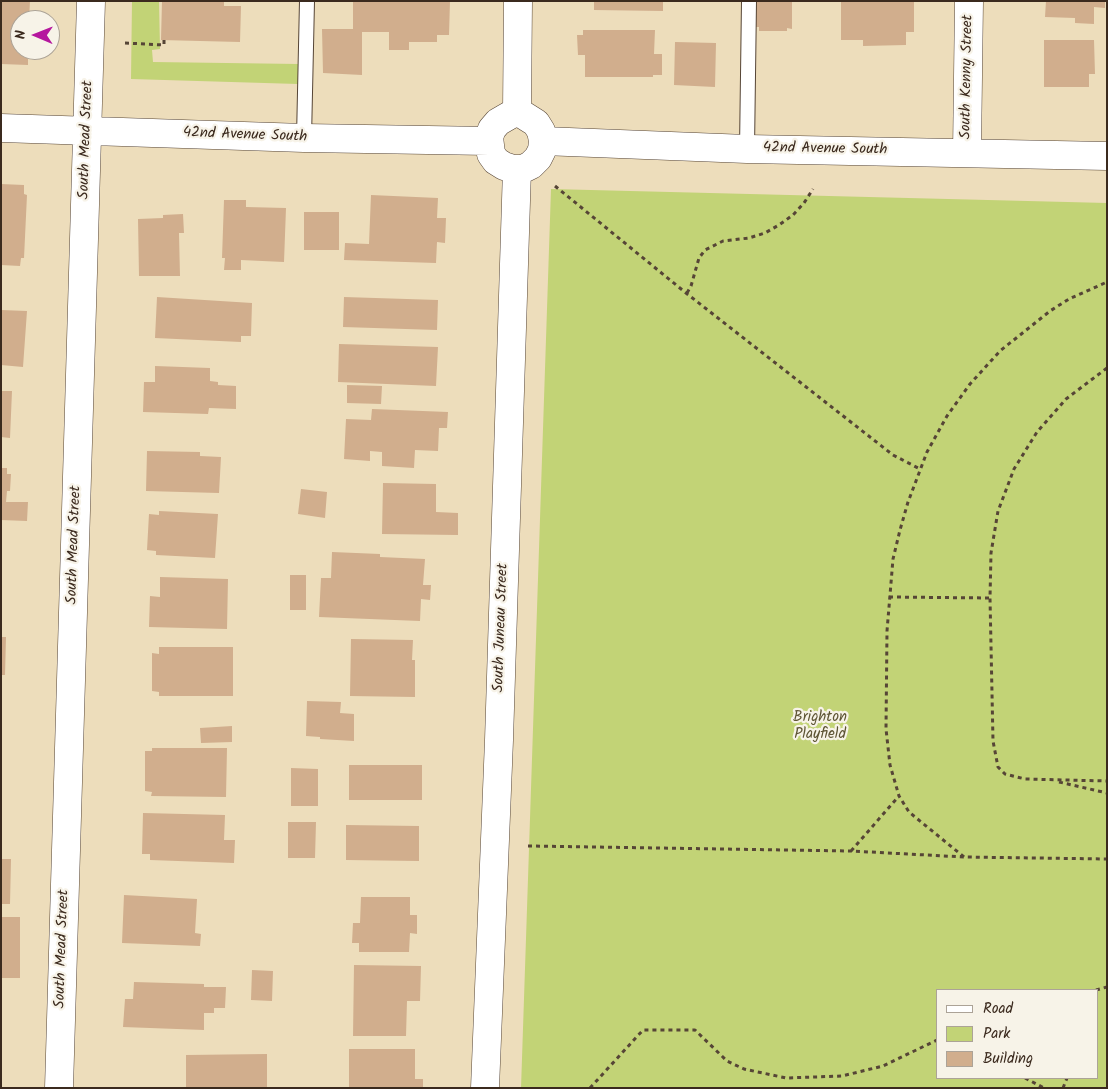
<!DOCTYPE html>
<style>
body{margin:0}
#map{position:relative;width:1108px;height:1089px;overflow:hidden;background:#edddbb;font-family:Kalam,sans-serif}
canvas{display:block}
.frame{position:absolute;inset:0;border:2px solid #3b2a1e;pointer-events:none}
.legend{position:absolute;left:936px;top:989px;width:162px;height:90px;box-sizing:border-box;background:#f7f3e8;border:1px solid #aca397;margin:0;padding:6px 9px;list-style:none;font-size:15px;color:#3b2a1e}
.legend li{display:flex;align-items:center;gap:10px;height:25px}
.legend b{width:25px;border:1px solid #aca397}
.north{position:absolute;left:10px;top:10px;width:50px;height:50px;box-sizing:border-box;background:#f7f3e8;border:1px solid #aca397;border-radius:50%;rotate:271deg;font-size:14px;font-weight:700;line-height:20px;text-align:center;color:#3b2a1e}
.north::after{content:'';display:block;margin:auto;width:18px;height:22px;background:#b5179e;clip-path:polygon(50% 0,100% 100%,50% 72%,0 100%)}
</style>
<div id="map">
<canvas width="1108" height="1089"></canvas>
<div class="frame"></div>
<ul class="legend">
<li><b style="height:6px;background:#fff"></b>Road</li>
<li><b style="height:14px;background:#c2d376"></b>Park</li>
<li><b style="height:14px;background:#d1ae8d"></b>Building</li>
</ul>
<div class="north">N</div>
</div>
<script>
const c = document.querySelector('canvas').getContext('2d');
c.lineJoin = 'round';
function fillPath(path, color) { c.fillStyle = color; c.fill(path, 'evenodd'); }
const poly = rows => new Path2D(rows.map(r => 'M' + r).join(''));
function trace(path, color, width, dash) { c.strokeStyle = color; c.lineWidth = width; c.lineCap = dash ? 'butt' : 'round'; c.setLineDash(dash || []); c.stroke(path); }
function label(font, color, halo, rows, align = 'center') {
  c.font = font + ' Kalam,sans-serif'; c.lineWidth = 4.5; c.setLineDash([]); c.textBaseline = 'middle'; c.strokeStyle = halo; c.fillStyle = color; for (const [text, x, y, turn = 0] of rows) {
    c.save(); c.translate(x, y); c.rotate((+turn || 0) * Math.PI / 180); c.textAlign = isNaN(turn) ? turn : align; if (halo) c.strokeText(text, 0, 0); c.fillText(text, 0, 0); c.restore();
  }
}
const green = poly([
 [132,1,159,1,160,49,152,50,153,62,299,64,298,84,131,79],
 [551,189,1107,203,1107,1088,521,1088],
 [937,990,1097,990,1097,1078,937,1078]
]);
const building = poly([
 [1,1,30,1,29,20,20,20,20,50,28,50,28,65,1,64],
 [162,1,224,1,224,6,241,6,240,42,161,40],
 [353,1,450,1,449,35,437,35,437,42,409,42,409,50,389,50,389,32,362,32,362,75,323,73,322,29,353,29],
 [594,1,663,1,663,11,594,10],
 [756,1,792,1,792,29,787,28,787,31,759,31,759,27,755,27],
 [841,1,914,1,914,32,906,32,906,45,863,46,863,40,841,40],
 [1046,1,1105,1,1105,8,1094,7,1094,24,1075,23,1075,18,1045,17],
 [583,30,655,30,654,54,662,54,662,75,653,75,653,77,585,77,585,55,578,55,577,35,583,35],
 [1044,40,1094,40,1095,74,1089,74,1089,87,1044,87],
 [675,42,716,43,715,87,674,85],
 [1,184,24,185,24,194,27,195,24,258,21,258,20,266,1,265],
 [371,195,438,198,437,218,446,218,445,243,437,242,436,263,344,260,345,243,369,244],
 [224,200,246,200,246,207,286,208,284,262,241,260,241,270,224,270,225,258,222,258],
 [304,212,339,212,339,250,304,250],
 [183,214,184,233,179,233,180,276,139,276,138,219,163,218,163,215],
 [157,297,252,303,251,336,241,336,241,342,155,338],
 [344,297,438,300,437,330,343,327],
 [1,310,27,311,23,367,1,365],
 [339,344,438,347,436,386,338,382],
 [155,366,210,368,210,381,218,382,218,385,236,386,236,409,209,408,208,414,143,412,144,382,155,382],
 [347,385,382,386,381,404,347,403],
 [1,391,12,391,10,438,1,437],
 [372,409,448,412,447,428,439,428,438,451,415,450,414,468,382,466,382,452,370,451,370,461,344,459,346,419,371,420],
 [147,451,200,452,200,456,221,457,219,493,146,491],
 [1,468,7,468,7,474,11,474,10,491,7,491,6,502,28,502,27,521,1,520],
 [383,483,436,484,436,512,458,513,458,535,382,534],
 [301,489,327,492,325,518,298,514],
 [159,511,218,514,215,558,156,555,156,551,147,550,149,514,159,515],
 [332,552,380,554,380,557,425,559,423,585,431,585,430,600,421,599,420,621,319,617,321,578,331,578],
 [290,575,306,575,306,610,290,610],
 [160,577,228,579,227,629,149,627,150,596,160,597],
 [1,637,6,637,5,675,1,675],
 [351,639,413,640,412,660,415,660,415,697,350,696],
 [159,647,233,647,233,696,159,696,159,692,152,691,152,653,159,654],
 [307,701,341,702,340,713,354,714,354,741,320,739,320,737,306,736],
 [232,726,232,742,201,743,200,728],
 [152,748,227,748,226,797,151,796,152,792,145,791,145,751,152,751],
 [349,765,422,765,422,800,349,800],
 [291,768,318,769,318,806,291,806],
 [143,813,225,815,224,840,235,840,234,863,150,860,150,854,142,854],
 [288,822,316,822,315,858,288,858],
 [346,825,419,826,419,861,346,860],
 [1,859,11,859,10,904,1,904],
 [124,895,197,899,195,933,201,934,200,946,122,943],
 [361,897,410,897,410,915,417,915,417,934,410,933,409,952,359,952,359,943,352,943,353,923,360,923],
 [1,917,20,917,20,978,1,978],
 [354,965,421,966,420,1001,407,1001,406,1036,353,1036],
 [252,970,273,971,272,1001,251,1000],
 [134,982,204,984,204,987,226,987,225,1008,214,1008,214,1013,204,1013,204,1030,123,1027,125,999,133,999],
 [349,1049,415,1049,415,1079,423,1079,423,1088,349,1088],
 [267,1054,267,1088,186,1088,186,1055]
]);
const path = poly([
 [125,43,164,45,164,40],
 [555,186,686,293,893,455,920,469],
 [687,293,691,286,699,258,705,250,723,241,749,238,765,233,779,225,793,215,804,203,813,189],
 [1107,368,1066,399,1037,432,1014,469,998,511,991,553,990,598,993,741,998,767,1005,774,1025,779,1107,781],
 [889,597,990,598],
 [1059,782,1107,793],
 [528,846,851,851,964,857,1107,859],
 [851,851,899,796],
 [964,857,909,812,899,796,890,765,886,729,887,631,893,559,900,530,908,502,927,452,947,416,970,384,1000,351,1050,311,1069,299,1107,282],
 [1096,990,1107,987],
 [1025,1078,1044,1088],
 [590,1088,643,1030,695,1030,727,1061,744,1069,786,1078,842,1076,883,1066,937,1040],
 [1063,1088,1067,1078]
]);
const lane = poly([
 [304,138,307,1],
 [747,149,749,1]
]);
const street = poly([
 [517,111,536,123,541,131,543,141,542,150,538,158,531,165,523,169,513,169,504,166,496,161,491,154,489,137,492,129,498,122,517,111],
 [517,111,518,1],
 [1,128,304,138,489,141],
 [543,141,747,149,1107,156],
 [967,152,969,1],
 [59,1088,91,1],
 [485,1088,499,740,517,169]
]);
const streetNames = [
 ["South Kenny Street",968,77,-89],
 ["42nd Avenue South",245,136,2],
 ["South Mead Street",87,140,-88],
 ["42nd Avenue South",825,150,1],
 ["South Mead Street",75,545,-88],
 ["South Juneau Street",502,628,-88],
 ["South Mead Street",63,949,-88]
];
const parkNames = [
 ["Brighton",820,718],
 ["Playfield",820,735]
];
fillPath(green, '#c2d376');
fillPath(building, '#d1ae8d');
trace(lane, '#564536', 16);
trace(street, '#564536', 29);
trace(path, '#564536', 3, [4, 4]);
trace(lane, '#fff', 14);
trace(street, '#fff', 28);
label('15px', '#3b2a1e', '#f7f3e8', streetNames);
label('15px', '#5d5434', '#f7f3e8', parkNames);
</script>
